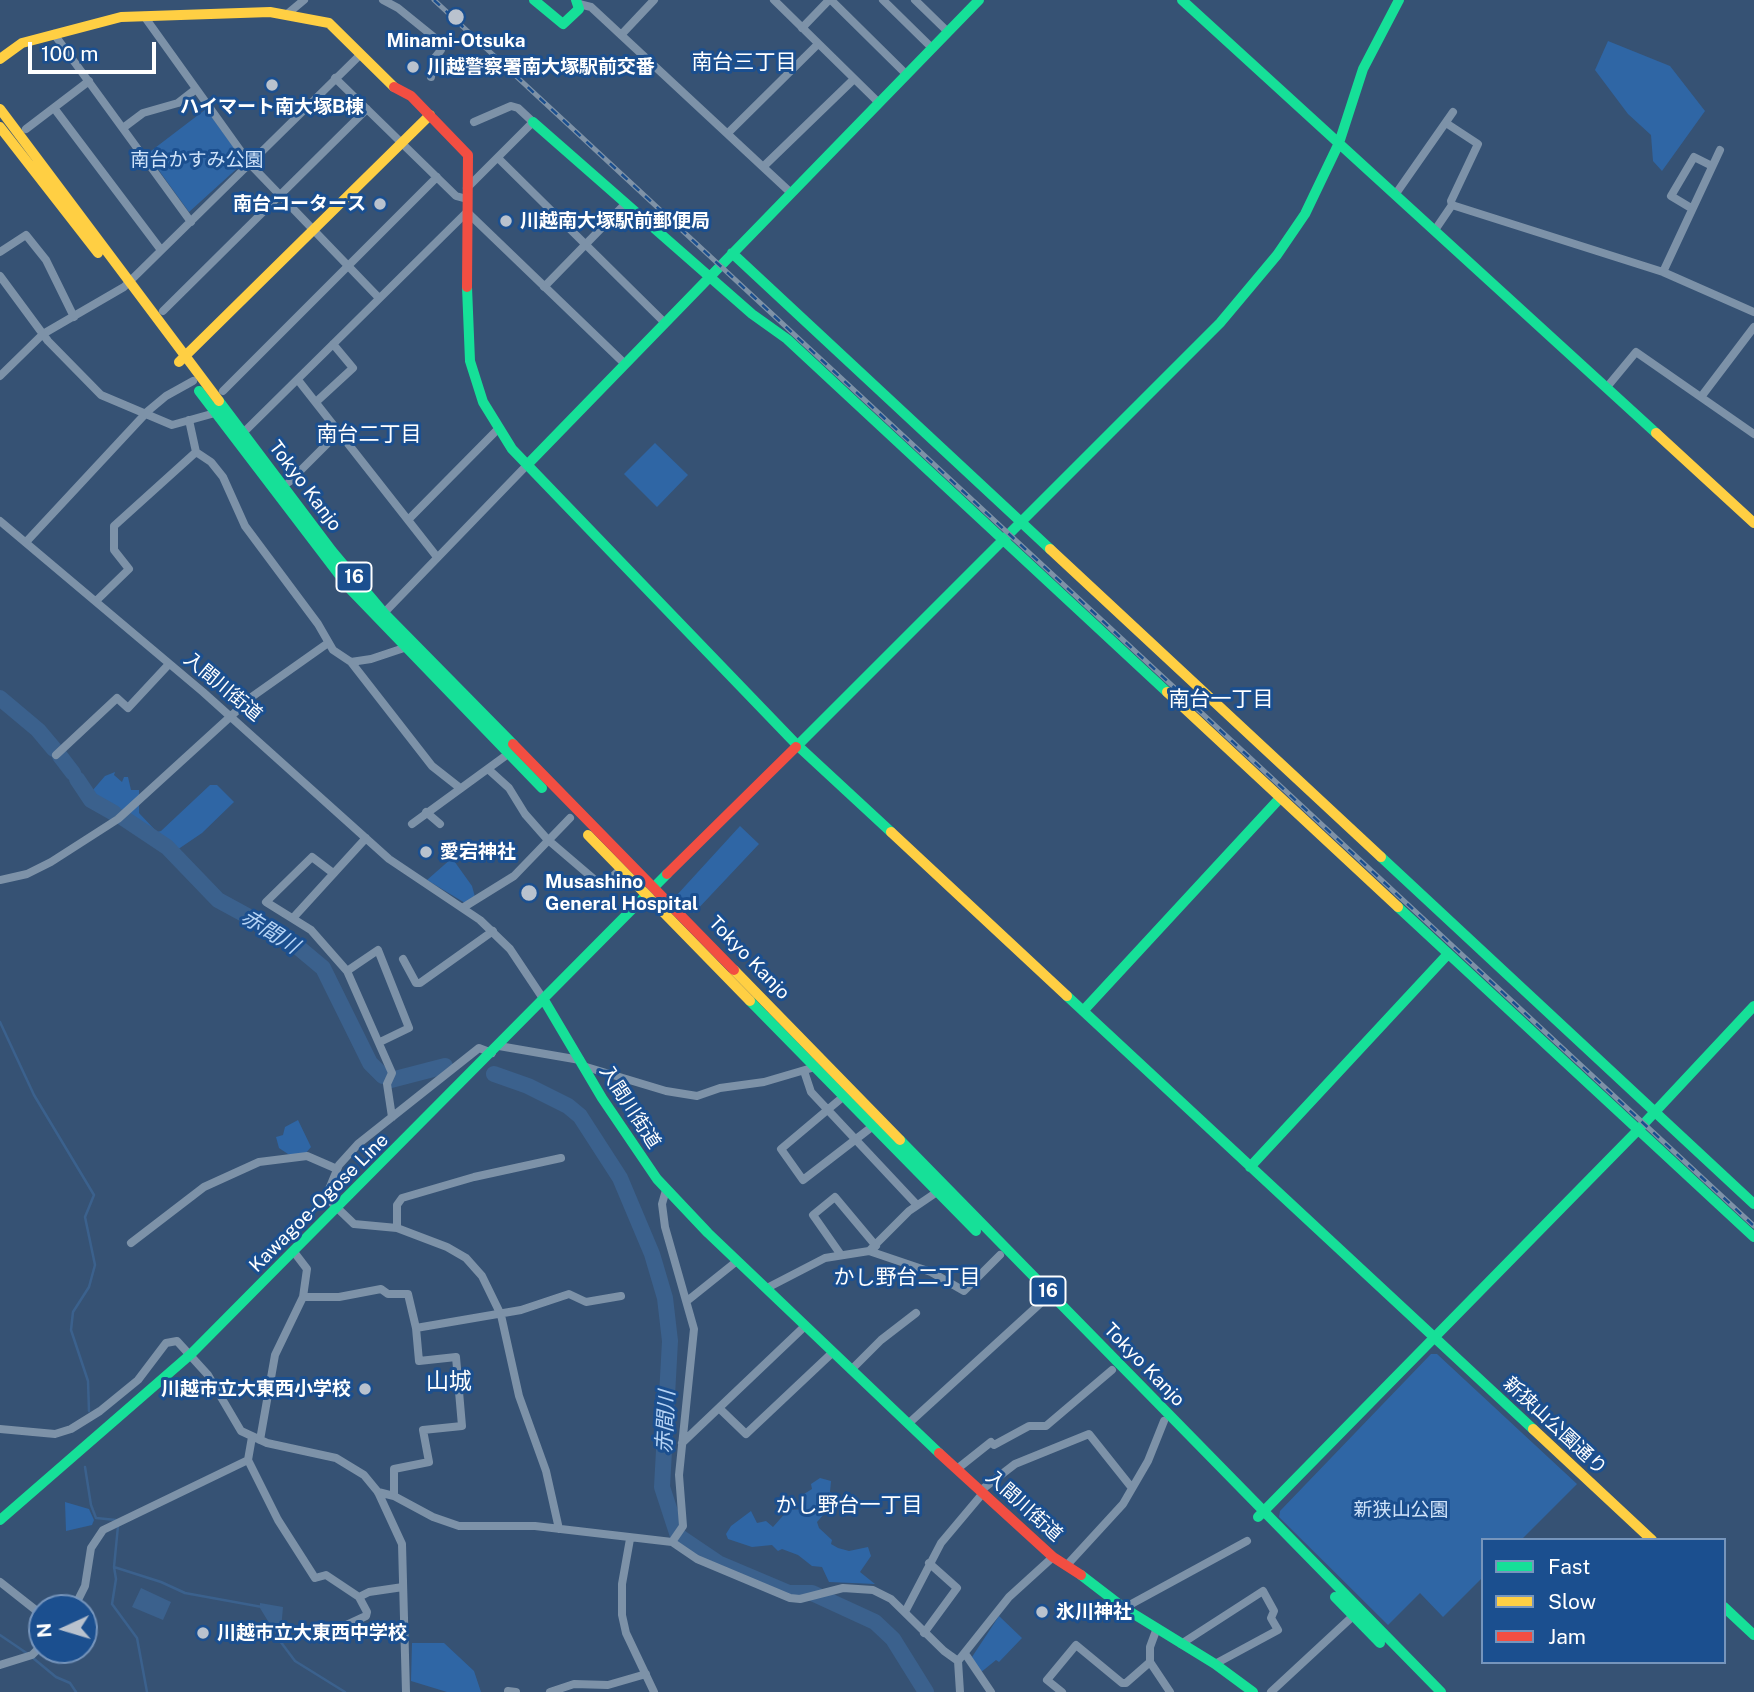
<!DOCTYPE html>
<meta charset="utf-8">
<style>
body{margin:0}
#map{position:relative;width:1754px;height:1692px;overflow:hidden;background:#365274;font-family:"Public Sans",sans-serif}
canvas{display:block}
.legend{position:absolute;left:1481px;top:1538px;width:245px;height:126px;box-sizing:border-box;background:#1b4f8f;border:2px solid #7695bc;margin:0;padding:9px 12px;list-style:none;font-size:21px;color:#fff}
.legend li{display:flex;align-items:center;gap:14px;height:35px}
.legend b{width:35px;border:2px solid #7695bc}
.north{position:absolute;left:28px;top:1594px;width:70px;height:70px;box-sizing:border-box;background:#1b4f8f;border:2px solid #7695bc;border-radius:50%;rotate:266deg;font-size:19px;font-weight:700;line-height:28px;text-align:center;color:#fff}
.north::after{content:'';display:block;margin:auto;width:24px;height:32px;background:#b9c2ce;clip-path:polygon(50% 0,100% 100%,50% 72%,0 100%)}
.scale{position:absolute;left:28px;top:42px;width:128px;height:32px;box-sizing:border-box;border:4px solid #fff;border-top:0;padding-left:9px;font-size:21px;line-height:24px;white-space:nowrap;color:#fff;-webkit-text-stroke:5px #1b4f8f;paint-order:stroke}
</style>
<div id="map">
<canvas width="1754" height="1692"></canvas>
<ul class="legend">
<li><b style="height:9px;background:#16e098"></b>Fast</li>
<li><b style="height:9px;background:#ffcf43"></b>Slow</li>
<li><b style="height:9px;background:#f24e42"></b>Jam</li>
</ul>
<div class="north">N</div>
<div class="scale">100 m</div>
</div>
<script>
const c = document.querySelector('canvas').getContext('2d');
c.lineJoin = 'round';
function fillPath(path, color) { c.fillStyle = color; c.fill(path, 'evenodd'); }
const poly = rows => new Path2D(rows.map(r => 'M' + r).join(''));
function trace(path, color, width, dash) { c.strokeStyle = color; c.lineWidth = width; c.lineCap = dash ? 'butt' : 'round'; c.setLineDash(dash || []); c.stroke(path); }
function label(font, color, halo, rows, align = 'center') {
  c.font = font + ' "Public Sans","Noto Sans JP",sans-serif'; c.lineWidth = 6; c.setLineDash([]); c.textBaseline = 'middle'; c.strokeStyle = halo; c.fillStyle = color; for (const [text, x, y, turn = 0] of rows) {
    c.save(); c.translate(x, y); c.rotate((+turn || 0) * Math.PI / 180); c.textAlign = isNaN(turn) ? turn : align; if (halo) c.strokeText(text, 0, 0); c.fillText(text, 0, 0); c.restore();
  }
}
const green = poly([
 [1608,41,1670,66,1705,111,1662,171,1653,161,1651,135,1628,114,1595,70],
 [206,109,242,159,242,164,189,212,147,154],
 [655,443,688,475,657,507,624,474],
 [115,772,114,775,122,782,124,777,128,777,131,790,139,790,139,813,157,832,161,831,210,785,217,785,234,802,202,833,174,852,169,852,158,839,133,827,130,821,101,810,86,798,105,776],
 [740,826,759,844,694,913,676,896],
 [452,858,472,886,475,897,465,903,427,880],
 [298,1120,311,1147,305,1154,288,1154,279,1148,276,1137,283,1135,285,1127],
 [1431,1354,1437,1354,1577,1484,1521,1540,1483,1540,1483,1577,1443,1617,1420,1593,1388,1625,1279,1517,1280,1511],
 [820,1478,831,1481,830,1492,837,1496,832,1504,826,1500,816,1506,824,1514,817,1522,819,1528,832,1540,831,1544,838,1548,849,1551,868,1547,871,1556,860,1572,875,1584,829,1582,822,1567,812,1566,798,1555,782,1549,778,1551,772,1545,752,1547,728,1539,726,1534,731,1526,751,1511,757,1523,766,1521,773,1527,788,1510,805,1509,802,1500,804,1494,812,1489,811,1484],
 [65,1502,89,1509,94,1520,92,1525,66,1531],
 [999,1616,1022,1638,999,1662,996,1660,980,1673,972,1657],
 [412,1643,444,1643,474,1671,481,1692,447,1692,411,1681]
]);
const water = poly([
 [141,1588,171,1602,163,1620,132,1607],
 [260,1603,283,1607,280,1641,260,1608]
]);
const stream = poly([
 [0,1022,34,1095,94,1195,85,1217,95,1265,89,1287,73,1312,71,1330,88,1381,89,1411],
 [85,1467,91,1505,96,1518,116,1520],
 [118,1526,114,1567,161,1582,185,1593,262,1607],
 [114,1567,116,1579,112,1604,137,1638,147,1692],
 [0,1635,28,1654],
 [280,1641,295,1661,345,1692],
 [33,1658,56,1677,70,1683,76,1692]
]);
const river = poly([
 [0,698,38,730,54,749],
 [60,756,73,773],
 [77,779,91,800,114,813],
 [122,817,167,847,218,900,286,937,323,968,370,1063,383,1076],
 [494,1074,528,1086,568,1106,580,1116,620,1178,652,1254,665,1298,670,1341,662,1487,678,1536,718,1563,789,1593,812,1593,875,1622,893,1639,926,1692],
 [391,1080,445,1066]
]);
const street = poly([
 [383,0,398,8,440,42,441,50,433,60,431,77],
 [774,0,878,102],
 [831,0,906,74],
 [883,0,932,48],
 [915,0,948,32],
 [579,4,591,7,791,193],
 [286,15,304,0],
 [144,16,250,164,379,298],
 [802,28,829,0],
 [54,34,191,222],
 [621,35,654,0],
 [335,78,456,196,467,199],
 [54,108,161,250],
 [1446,123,1478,144,1451,201,1452,205],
 [123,128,143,113,178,103,196,89],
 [26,129,89,81],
 [728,133,818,44],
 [498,158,665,323],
 [763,167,854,79],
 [467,188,533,122,518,108,511,106,474,122],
 [1395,195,1453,112],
 [1691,208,1671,196,1694,157,1712,166],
 [1435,230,1452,205,1663,272,1754,312],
 [0,252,26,235,46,260,74,317],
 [1663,272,1720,150],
 [0,276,48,341,101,395,172,425,215,413],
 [544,287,626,203],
 [163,311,367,109],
 [0,376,43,334,124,287,361,54],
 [298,380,437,557],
 [1607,387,1636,352,1754,434],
 [223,391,437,177],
 [1701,397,1754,327],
 [316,402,353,368,333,344],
 [189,420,196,452,211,462,223,477,245,526,318,624,333,650,351,662,371,659,404,648],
 [243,433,467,212,625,364],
 [289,482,339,432],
 [409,519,498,429],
 [0,521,203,692,389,859,480,920,510,949,544,1000],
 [27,541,148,411,166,396,193,381],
 [96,601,129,569,114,550,114,526,196,452],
 [384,613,527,465],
 [351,662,432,766,460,788],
 [56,755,117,698,128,708,169,664],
 [488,769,509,788,525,814,547,839,602,886,621,869],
 [426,812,440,824],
 [412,824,508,754],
 [333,873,312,857,266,902,311,930,347,971,392,1073,387,1084,392,1117],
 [0,880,27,874,51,862,118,819,253,696,328,643],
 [464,907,514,876,570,818],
 [293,918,366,838],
 [403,959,416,983,420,983,493,931],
 [347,971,378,950,409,1028,380,1042],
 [499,1046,580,1060],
 [492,1053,479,1048,358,1144,339,1165,327,1194,329,1200,354,1224,397,1228,447,1247,466,1258,482,1276,501,1315,519,1396,546,1471,559,1529],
 [583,1066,666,1091,697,1096,720,1088,764,1082,815,1067],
 [804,1071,811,1092,917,1205],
 [844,1096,781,1149,803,1180,873,1126],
 [666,1190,662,1204,665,1227,694,1329,679,1475,683,1526,672,1542],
 [397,1228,397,1205,402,1198,474,1177,561,1158],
 [131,1243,204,1187,259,1162,307,1156,337,1169],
 [869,1251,931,1272,964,1291,1000,1255],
 [841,1255,813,1215,835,1197,876,1246],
 [767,1288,825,1258,869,1251,909,1211,937,1192],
 [303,1297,339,1297,381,1289,388,1294,408,1294,416,1328,521,1310,569,1294,586,1302,621,1296],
 [687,1301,737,1261],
 [851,1370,881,1340,916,1313],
 [719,1408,746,1434,832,1353],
 [908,1424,1044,1300],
 [0,1429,55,1434,71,1429,100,1411,138,1380,166,1343,177,1341,208,1375,241,1431,267,1443,336,1458,364,1475,378,1492,402,1544,406,1692],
 [252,1437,248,1460,278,1520,315,1578,326,1575,359,1597,367,1612,366,1616,340,1628],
 [260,1440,275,1355,303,1297,307,1269,294,1252],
 [682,1443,805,1326],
 [957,1469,991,1442,994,1445,1029,1426,1046,1426,1112,1370],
 [980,1491,1015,1464,1089,1434,1132,1488],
 [378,1492,394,1496,433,1517,459,1526,535,1526,672,1542,697,1559,790,1598,800,1599,843,1588,873,1590,891,1599,944,1651,958,1661,960,1692],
 [394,1496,394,1469,429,1462,423,1430,462,1426,456,1357,419,1361,416,1328],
 [630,1539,622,1584,622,1615,626,1633,654,1692],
 [1067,1565,1123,1504,1148,1461,1164,1421],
 [0,1582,42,1615],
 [359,1597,369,1592,403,1587],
 [74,1608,85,1586,91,1548,103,1530,248,1460],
 [1124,1608,1247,1541],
 [905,1612,941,1543,983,1493],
 [1157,1628,1150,1647,1150,1662,1170,1692],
 [924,1633,957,1588,929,1563],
 [1181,1644,1263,1591,1274,1611,1271,1618,1278,1630,1215,1664],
 [966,1655,991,1692],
 [958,1661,1009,1597,1053,1557],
 [0,1665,32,1655,42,1645],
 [508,1691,516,1692],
 [550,1692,574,1684,608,1685,646,1674],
 [1062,1692,1047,1680,1076,1645,1122,1683,1126,1683,1150,1662],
 [1271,1692,1353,1616]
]);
const fast = poly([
 [534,0,563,24,579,9,576,0],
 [1182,0,1656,433],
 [533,122,752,314,787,339,1167,692],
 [732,253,1050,549],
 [467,287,470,361,483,402,512,449,797,745,891,832],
 [199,391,350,589,542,788],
 [219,401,332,551,384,613,513,744],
 [527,465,979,0],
 [796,747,1220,323,1277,255,1305,214,1339,143,1363,69,1399,0],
 [1381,857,1754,1204],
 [1398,907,1754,1237],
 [1067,996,1533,1429],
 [544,1000,602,1098,657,1179,708,1233,939,1453],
 [750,1001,976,1231],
 [1083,1011,1280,798],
 [900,1140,1441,1692],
 [1250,1167,1448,954],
 [1258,1517,1638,1130,1754,1006],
 [0,1520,191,1354,667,874],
 [1081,1575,1124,1608,1215,1664,1253,1692],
 [1335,1597,1380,1643],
 [1724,1607,1754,1635]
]);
const slow = poly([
 [0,59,22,43,121,17,270,12,329,23,394,87],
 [0,109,219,401],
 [0,127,98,253],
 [179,362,430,115],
 [1656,433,1754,523],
 [1050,549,1381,857],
 [1167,692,1398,907],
 [891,832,1067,996],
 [588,835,750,1001],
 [734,970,900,1140],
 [1533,1429,1652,1540]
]);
const jam = poly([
 [394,87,411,96,468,155,467,287],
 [513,744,734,970],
 [667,874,796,747],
 [939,1453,1053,1557,1081,1575]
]);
const rail = poly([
 [434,0,1754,1226]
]);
const markers = [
 [456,17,9,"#b9c2ce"],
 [413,67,7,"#b9c2ce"],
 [272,85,7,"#b9c2ce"],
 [380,204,7,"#b9c2ce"],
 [506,221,7,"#b9c2ce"],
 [426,852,7,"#b9c2ce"],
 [529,893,9,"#b9c2ce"],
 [365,1389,7,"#b9c2ce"],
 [1042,1612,7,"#b9c2ce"],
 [203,1633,7,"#b9c2ce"]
];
const shields = [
 [354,577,35],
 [1048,1291,35]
];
const shieldNames = [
 ["16",354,577],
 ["16",1048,1291]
];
const poiNames = [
 ["Minami-Otsuka",456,41,"center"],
 ["川越警察署南大塚駅前交番",427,67],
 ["ハイマート南大塚B棟",272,107,"center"],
 ["南台コータース",366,204,"right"],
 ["川越南大塚駅前郵便局",520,221],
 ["愛宕神社",440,852],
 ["Musashino",545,882],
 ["General Hospital",545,904],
 ["川越市立大東西小学校",351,1389,"right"],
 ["氷川神社",1056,1612],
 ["川越市立大東西中学校",217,1633]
];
const parkNames = [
 ["南台かすみ公園",197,160],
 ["新狭山公園",1401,1510]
];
const streetNames = [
 ["Tokyo Kanjo",305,486,53],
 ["入間川街道",223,687,40],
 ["Tokyo Kanjo",749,958,46],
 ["入間川街道",630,1107,57],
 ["Kawagoe-Ogose Line",319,1203,-45],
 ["Tokyo Kanjo",1144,1365,46],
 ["新狭山公園通り",1555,1426,43],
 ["入間川街道",1024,1506,42]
];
const neighbourhoodNames = [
 ["南台三丁目",744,63],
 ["南台二丁目",369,435],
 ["南台一丁目",1221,700],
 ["かし野台二丁目",907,1278],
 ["かし野台一丁目",849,1506]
];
const waterNames = [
 ["赤間川",270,932,32],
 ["赤間川",666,1422,-87]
];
const quarterNames = [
 ["山城",449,1382]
];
fillPath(green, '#2f66a5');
fillPath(water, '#3b618d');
trace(stream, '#3b618d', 2.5);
trace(river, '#3b618d', 16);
trace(street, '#7d92a8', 8);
trace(fast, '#16e098', 10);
trace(slow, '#ffcf43', 10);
trace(jam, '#f24e42', 10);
trace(rail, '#7e92a7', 5);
trace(rail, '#1b4f8f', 2.5, [8]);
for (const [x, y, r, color] of markers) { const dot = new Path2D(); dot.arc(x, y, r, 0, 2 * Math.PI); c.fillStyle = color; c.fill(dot); trace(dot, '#1b4f8f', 2.5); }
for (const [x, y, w] of shields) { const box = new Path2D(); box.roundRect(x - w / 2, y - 14.5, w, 29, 5); c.fillStyle = '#1b4f8f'; c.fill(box); trace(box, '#fff', 2); }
label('bold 18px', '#fff', null, shieldNames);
label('bold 19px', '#fff', '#1b4f8f', poiNames, 'left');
label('19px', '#cfe3fa', '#1b4f8f', parkNames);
label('19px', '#fff', '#1b4f8f', streetNames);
label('21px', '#fff', '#1b4f8f', neighbourhoodNames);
label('italic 21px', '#b5d3f5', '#1b4f8f', waterNames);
label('23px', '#fff', '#1b4f8f', quarterNames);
</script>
